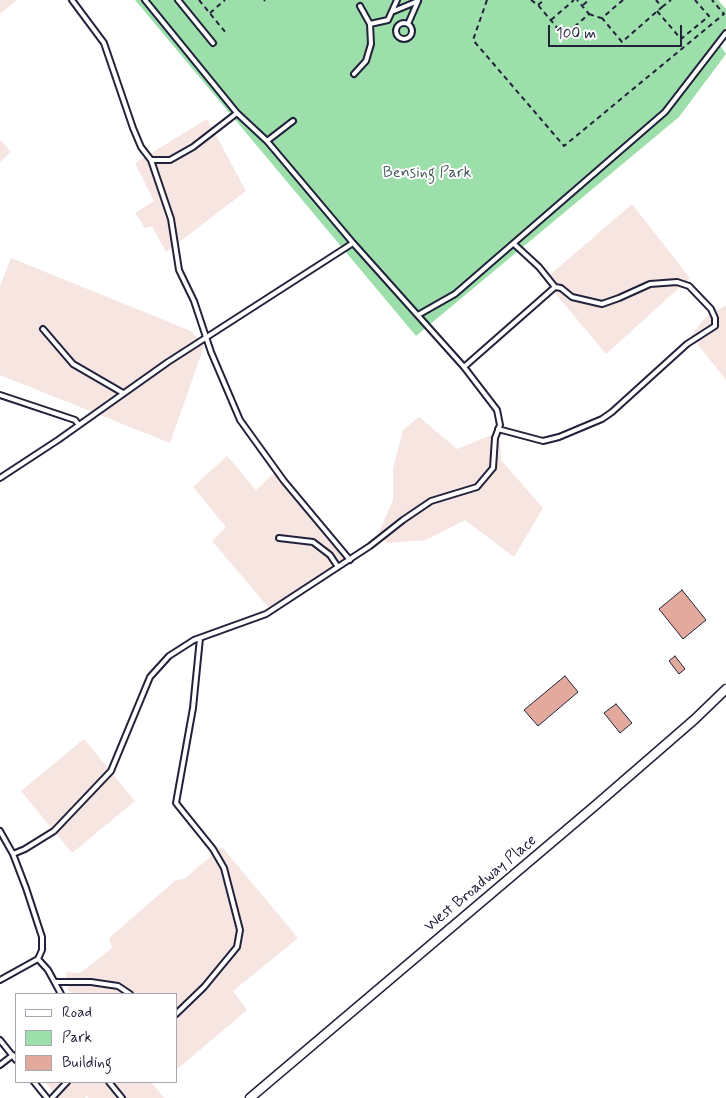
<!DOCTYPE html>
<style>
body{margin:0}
#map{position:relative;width:726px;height:1098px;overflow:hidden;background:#fff;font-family:Mynerve,sans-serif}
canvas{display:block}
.legend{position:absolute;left:15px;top:993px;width:162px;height:90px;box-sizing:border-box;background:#fff;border:1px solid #a7a7b1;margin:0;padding:6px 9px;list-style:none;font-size:15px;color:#22223b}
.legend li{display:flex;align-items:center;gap:10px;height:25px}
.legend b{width:25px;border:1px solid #a7a7b1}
.scale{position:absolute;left:548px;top:25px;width:134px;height:22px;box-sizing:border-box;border:2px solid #22223b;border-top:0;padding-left:6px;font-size:15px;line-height:18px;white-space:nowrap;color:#22223b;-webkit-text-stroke:4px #fff;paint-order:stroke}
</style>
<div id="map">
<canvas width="726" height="1098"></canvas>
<ul class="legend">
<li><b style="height:6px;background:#fff"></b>Road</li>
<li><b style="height:14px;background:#9cdfaa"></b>Park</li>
<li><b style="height:14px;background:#e3a99d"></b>Building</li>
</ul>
<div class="scale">100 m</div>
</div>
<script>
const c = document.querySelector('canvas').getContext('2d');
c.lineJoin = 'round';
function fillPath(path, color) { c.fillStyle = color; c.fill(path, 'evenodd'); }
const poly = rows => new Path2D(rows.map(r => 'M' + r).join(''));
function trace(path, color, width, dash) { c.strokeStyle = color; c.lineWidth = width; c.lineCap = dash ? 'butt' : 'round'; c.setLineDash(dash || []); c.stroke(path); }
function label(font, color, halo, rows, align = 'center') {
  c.font = font + ' Mynerve,sans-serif'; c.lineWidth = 4; c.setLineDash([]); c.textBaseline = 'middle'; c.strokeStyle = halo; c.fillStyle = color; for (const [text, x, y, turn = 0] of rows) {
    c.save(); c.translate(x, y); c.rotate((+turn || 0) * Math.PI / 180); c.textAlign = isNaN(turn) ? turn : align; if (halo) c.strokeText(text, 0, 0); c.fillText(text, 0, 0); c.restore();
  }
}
const built = poly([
 [0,0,17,0,0,14],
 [207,119,246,191,166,252,152,226,145,228,135,213,154,201,135,163],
 [0,140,11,152,0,162],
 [632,204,690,278,606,354,544,280],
 [11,258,191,331,204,346,170,443,0,375,0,286],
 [726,305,726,380,691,336,703,320],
 [419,417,457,449,491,435,500,441,501,460,543,508,514,557,465,520,426,540,387,543,379,532,393,500,393,469,403,430],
 [227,456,256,490,275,472,345,559,269,608,212,541,226,527,193,487],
 [84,739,135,801,72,853,21,791],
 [222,847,298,938,233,991,247,1010,176,1070,176,994,77,994,68,991,66,972,80,973,112,948,109,938,176,880,184,879],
 [151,1082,164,1098,88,1098,87,1096,85,1098,58,1098,46,1083]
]);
const green = poly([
 [135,0,718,0,726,9,726,27,717,41,726,54,679,117,416,336]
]);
const building = poly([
 [682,590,706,620,683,639,659,609,682,590],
 [675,656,685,669,679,674,669,661,675,656],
 [565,676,578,692,538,726,524,710,565,676],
 [616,704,632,723,620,733,604,713,616,704]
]);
const path = poly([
 [199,0,226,33],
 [264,0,265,1],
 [487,0,473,40,564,146,724,14,712,0],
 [531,0,538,5,564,36,589,14,577,0],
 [623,0,602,18,622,42,662,7,656,0],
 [538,5,544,0],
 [583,5,589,0],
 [662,7,671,0],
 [657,11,681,39,709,16,695,0],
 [210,13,225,0],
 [589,14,601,18],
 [551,20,574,0]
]);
const lane = poly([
 [72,0,104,43,133,128,141,147,151,160,171,219,179,270,194,301,211,352,240,420,284,481,350,560],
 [178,0,213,43],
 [394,11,418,1],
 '396 31a8 8 0 1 1 16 0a8 8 0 1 1-16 0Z',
 [370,24,388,20,397,0],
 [408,24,418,1],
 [354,74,366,61,371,44,370,24,360,6],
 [267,141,293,121],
 [151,160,170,160,193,147,237,113],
 [514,244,539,267,555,287],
 [418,315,455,294,665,112,726,33],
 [43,329,73,364,123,393],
 [464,367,555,287,561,288,572,297,602,304,619,298,650,284,677,282,689,286,711,309,715,318,715,326,687,344,612,412,602,419,559,437,543,441,498,429],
 [0,395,75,420,79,425],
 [0,478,58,440,168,362,353,243],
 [279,538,313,542,330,555,338,567],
 [0,831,13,854,26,888,42,937,42,950,38,959,0,980],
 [13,854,25,849,54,831,111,771,150,677,169,656,194,640,266,614,370,546,403,520,431,501,477,487,493,468,495,438,500,425,497,410,464,367,353,243,267,141,237,113,145,0],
 [38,959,48,970,61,994],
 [55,982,91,982,118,986,130,994],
 [176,1014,204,987,237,947,240,930,224,868,213,849,176,803,193,708,200,638],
 [0,1040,16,1060],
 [0,1065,13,1055],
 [34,1082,47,1098],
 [109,1082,122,1098],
 [52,1098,67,1082]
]);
const street = poly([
 [250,1098,597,804,695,719,726,689]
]);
const parkNames = [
 ["Bensing Park",427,174]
];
const streetNames = [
 ["West Broadway Place",481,884,-40]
];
fillPath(built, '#f7e5e2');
fillPath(green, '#9cdfaa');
fillPath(building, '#e3a99d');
trace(building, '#22223b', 1);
trace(lane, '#22223b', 8);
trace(street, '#22223b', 11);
trace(path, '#22223b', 2, [5, 4]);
trace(lane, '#fff', 4);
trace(street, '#fff', 8);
label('16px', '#475b5c', '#fff', parkNames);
label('16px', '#22223b', '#fff', streetNames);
</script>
